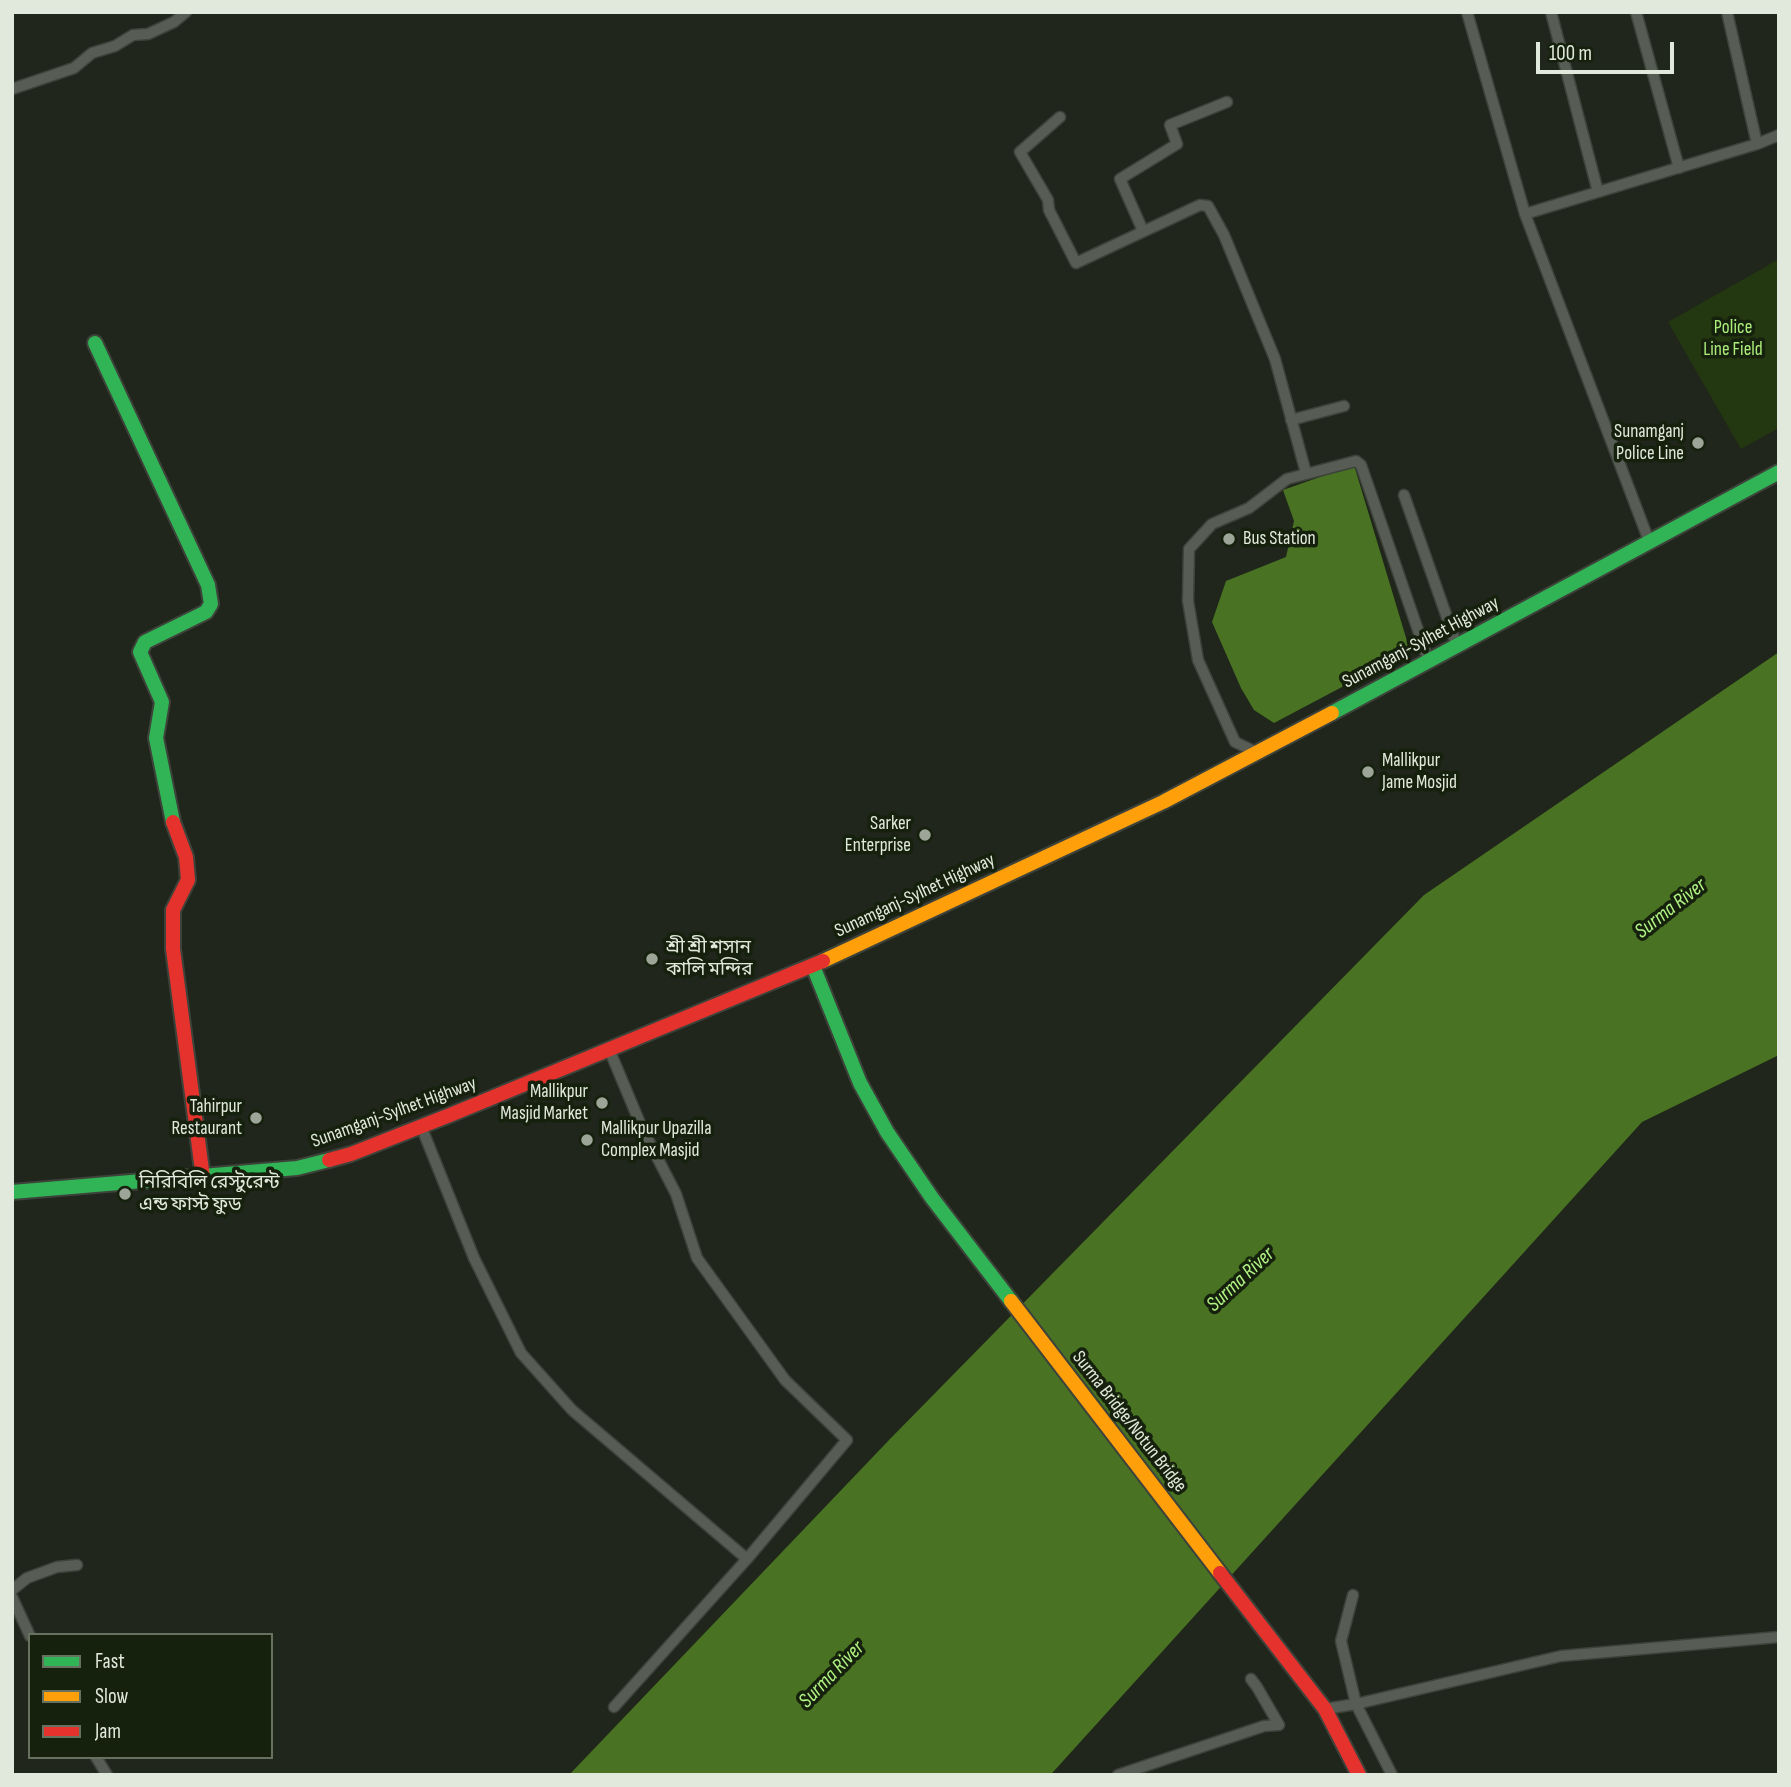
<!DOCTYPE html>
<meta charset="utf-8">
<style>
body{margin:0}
#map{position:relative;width:1791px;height:1787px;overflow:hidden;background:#20261b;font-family:"Sofia Sans Condensed",sans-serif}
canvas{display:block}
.frame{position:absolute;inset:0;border:14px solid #e1e9dc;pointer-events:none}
.legend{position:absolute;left:28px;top:1633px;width:245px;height:126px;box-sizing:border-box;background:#15210d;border:2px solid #677160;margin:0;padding:9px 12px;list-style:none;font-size:21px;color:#e1e9dc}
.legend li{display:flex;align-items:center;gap:14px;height:35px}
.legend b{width:35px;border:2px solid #677160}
.scale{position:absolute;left:1536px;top:42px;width:138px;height:32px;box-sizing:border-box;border:4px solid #e1e9dc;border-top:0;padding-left:9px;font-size:21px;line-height:24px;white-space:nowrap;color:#e1e9dc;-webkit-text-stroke:5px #15210d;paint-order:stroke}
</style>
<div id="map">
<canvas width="1791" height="1787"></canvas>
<div class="frame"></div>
<ul class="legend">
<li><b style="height:9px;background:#30b455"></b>Fast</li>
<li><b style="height:9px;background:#ff9f0a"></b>Slow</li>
<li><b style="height:9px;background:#e5322d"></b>Jam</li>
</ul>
<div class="scale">100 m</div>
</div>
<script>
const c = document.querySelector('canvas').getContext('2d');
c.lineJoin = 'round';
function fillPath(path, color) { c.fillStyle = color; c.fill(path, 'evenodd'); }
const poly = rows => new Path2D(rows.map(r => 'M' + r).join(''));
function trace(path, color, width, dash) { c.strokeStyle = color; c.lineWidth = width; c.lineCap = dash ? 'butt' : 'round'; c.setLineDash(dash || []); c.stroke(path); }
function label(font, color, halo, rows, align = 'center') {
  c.font = font + ' "Sofia Sans Condensed","Noto Sans Bengali",sans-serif'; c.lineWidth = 7; c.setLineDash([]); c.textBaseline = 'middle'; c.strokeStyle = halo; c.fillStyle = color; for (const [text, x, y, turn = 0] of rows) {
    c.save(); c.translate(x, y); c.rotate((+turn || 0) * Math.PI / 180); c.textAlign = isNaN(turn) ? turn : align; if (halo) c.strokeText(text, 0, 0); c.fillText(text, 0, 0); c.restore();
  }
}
const green = poly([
 [1779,259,1779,428,1741,449,1668,322]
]);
const water = poly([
 [1354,465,1410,651,1274,723,1254,710,1241,688,1212,622,1226,581,1286,557,1294,521,1283,490],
 [1779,652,1779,1055,1642,1122,1054,1771,1050,1775,569,1775,890,1439,1424,895]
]);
const street = poly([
 [1467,12,1525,214,1649,541],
 [1551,12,1598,192],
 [1636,12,1679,168],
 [12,89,74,68,92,53,115,46,133,35,148,34,174,22,186,12],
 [1060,117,1020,152,1048,200,1049,210,1076,263,1200,205,1208,206,1224,235,1275,359,1306,473],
 [1757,144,1779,135],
 [1525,214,1757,144,1727,12],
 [1143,231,1120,179,1177,144,1170,125,1227,102],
 [1291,420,1344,406],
 [1404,495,1457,646],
 [1256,752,1235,742,1198,660,1188,601,1189,549,1212,524,1249,508,1287,479,1356,461,1361,465,1429,662],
 [609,1049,642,1128,676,1194,697,1258,785,1380,847,1440,747,1559,614,1707],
 [421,1126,474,1258,521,1353,572,1410,747,1559],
 [12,1590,27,1578,57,1567,77,1565],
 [1353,1595,1341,1641,1356,1704,1392,1775],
 [12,1597,30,1636],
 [1325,1709,1356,1704,1561,1656,1779,1637],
 [96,1757,107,1775],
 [1118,1775,1264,1726,1279,1725,1257,1687,1251,1679]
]);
const fast = poly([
 [95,343,208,585,211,604,206,612,145,642,140,652,162,702,156,738,173,822],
 [1332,713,1779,472],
 [813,966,860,1083,887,1132,932,1198,1011,1301],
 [12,1192,297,1168,329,1160]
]);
const slow = poly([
 [823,961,1163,802,1332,713],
 [1011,1301,1220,1573]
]);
const jam = poly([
 [173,822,186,857,188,880,173,910,173,949,203,1178],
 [329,1160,351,1154,450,1115,823,961],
 [1220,1573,1325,1709,1359,1775]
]);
const markers = [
 [1698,443,7,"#9da598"],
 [1229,539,7,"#9da598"],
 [1368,772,7,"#9da598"],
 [925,835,7,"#9da598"],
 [652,959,7,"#9da598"],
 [602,1103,7,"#9da598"],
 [256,1118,7,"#9da598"],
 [587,1140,7,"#9da598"],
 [125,1194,7,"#9da598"]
];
const parkNames = [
 ["Police",1733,328],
 ["Line Field",1733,350]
];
const poiNames = [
 ["Sunamganj",1684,432,"right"],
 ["Police Line",1684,454,"right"],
 ["Bus Station",1243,539],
 ["Mallikpur",1382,761],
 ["Jame Mosjid",1382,783],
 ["Sarker",911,824,"right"],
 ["Enterprise",911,846,"right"],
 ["শ্রী শ্রী শসান",666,948],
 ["কালি মন্দির",666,970],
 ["Mallikpur",588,1092,"right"],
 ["Masjid Market",588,1114,"right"],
 ["Tahirpur",242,1107,"right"],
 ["Restaurant",242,1129,"right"],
 ["Mallikpur Upazilla",601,1129],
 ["Complex Masjid",601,1151],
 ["নিরিবিলি রেস্টুরেন্ট",139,1183],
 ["এন্ড ফাস্ট ফুড",139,1205]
];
const streetNames = [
 ["Sunamganj-Sylhet Highway",1421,643,-28],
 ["Sunamganj-Sylhet Highway",915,896,-25],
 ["Sunamganj-Sylhet Highway",394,1113,-20],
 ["Surma Bridge/Notun Bridge",1129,1422,52]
];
const waterNames = [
 ["Surma River",1671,909,-38],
 ["Surma River",1241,1280,-43],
 ["Surma River",832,1675,-46]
];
fillPath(green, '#233711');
fillPath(water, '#497322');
trace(street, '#3d423a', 13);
trace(fast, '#3d423a', 18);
trace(slow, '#3d423a', 18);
trace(jam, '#3d423a', 18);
trace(street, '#575d54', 10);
trace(fast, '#30b455', 14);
trace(slow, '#ff9f0a', 14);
trace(jam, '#e5322d', 14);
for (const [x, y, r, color] of markers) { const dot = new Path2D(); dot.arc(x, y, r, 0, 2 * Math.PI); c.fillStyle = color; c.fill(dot); trace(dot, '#15210d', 2.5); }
label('19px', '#abec7b', '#15210d', parkNames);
label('19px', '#e1e9dc', '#15210d', poiNames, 'left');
label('19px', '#e1e9dc', '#15210d', streetNames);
label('italic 21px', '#b2f483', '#15210d', waterNames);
</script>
